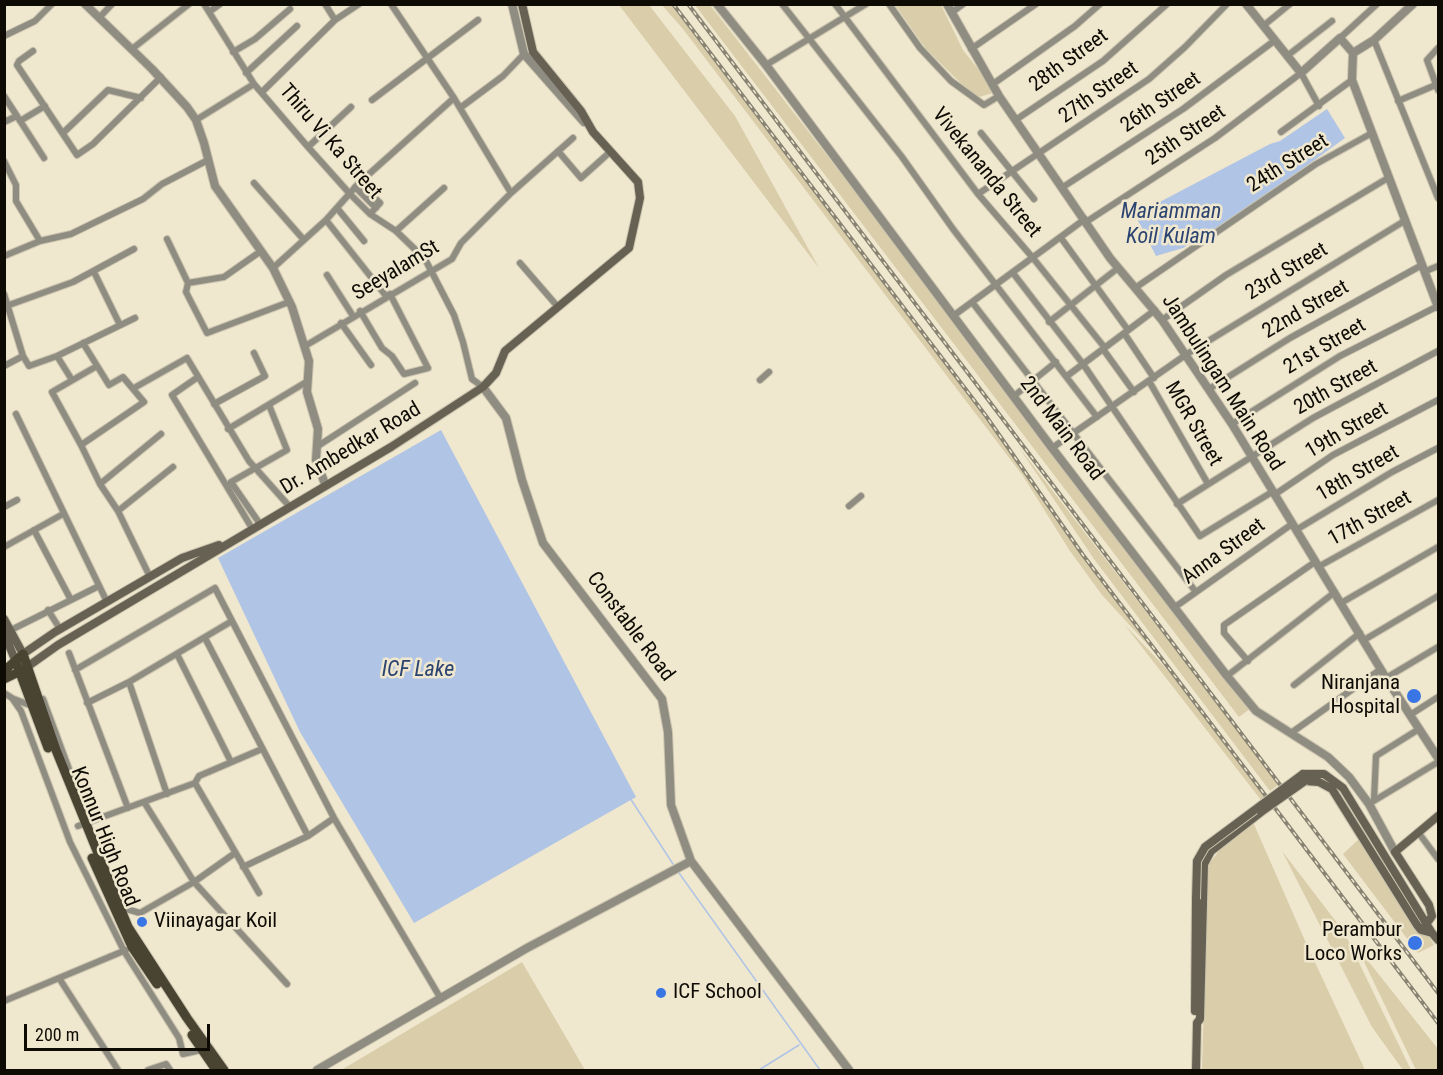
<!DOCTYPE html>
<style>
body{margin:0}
#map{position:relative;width:1443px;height:1075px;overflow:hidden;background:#efe7ce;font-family:"Roboto Condensed",sans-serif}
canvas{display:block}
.frame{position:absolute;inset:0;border:6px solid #0e0b04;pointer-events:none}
.scale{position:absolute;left:24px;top:1024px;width:186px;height:27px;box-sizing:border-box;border:3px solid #0e0b04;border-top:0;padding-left:8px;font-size:18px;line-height:21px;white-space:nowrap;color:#0e0b04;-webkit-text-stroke:4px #efe7ce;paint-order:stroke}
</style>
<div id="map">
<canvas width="1443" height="1075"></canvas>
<div class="frame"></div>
<div class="scale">200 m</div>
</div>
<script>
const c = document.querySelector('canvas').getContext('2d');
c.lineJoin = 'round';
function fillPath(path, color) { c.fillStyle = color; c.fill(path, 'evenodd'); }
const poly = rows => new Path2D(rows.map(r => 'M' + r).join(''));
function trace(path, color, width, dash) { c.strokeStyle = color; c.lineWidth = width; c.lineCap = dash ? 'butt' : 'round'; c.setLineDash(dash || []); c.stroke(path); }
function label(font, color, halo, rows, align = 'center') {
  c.font = font + ' "Roboto Condensed",sans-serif'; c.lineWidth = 5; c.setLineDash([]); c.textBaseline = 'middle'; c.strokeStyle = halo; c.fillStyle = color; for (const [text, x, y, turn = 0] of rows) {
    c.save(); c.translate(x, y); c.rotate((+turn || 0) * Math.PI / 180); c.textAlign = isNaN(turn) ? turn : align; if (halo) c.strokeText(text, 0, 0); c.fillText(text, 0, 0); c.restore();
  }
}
const green = poly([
 [619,5,649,5,735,116,819,268],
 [662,5,671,5,820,199,1003,441,1056,520,1157,655,1102,595,1070,551,1023,476,683,29],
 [695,5,710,5,906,257,983,364,1251,708,1239,717],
 [895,5,941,5,963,50,996,92,976,98,926,49],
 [1018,446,1279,784,1270,791,1094,559],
 [1124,624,1177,680,1266,797,1261,800],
 [1253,822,1306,943,1365,1070,1202,1070,1208,865,1224,845],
 [1359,839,1418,932,1429,937,1434,945,1418,953,1343,854],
 [1282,851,1344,932,1411,1070,1403,1070,1372,1027],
 [1357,947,1438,1049,1438,1070,1416,1070],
 [522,962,585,1070,343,1069]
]);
const water = poly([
 [1327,109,1345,138,1241,213,1183,248,1156,256,1135,215,1270,144,1280,141],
 [441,430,636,797,414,923,300,732,218,558]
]);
const stream = poly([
 [630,798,673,864],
 [679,873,820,1070],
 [759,1070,799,1045]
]);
const minor = poly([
 [204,4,254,84,308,147,350,194,370,214,396,231,425,259,454,315,463,342,472,379,483,387],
 [325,4,335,20],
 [391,4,454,98,511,193],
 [782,4,902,157,953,229,1097,417],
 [835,4,978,194,1033,258,1105,348],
 [889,4,920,48,951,81,984,105,999,96],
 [209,12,220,4],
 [951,13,963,4],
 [99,18,112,4],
 [1263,26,1290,4],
 [4,36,35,21,52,4],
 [1340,38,1377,4],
 [1374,40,1438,198],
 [1438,48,1427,60,1438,90],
 [132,49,189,4],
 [971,49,1036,4],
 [33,51,19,61,17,65,77,155,93,144,161,77],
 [233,52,255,39,290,9],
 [1287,56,1332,21],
 [766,65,866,4],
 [246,73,297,26],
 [993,84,1075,26,1100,4],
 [263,91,335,20,359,4],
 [4,96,17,116,4,122],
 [372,100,478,20],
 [1398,101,1438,84],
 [460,108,503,76,524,54],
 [17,116,44,158],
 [1017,119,1103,61,1167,4],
 [196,120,254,84],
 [20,121,45,106],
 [64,132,108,90,141,98],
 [1281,132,1352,80],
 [981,133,1034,199],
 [308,147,351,107],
 [558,151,581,178,610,152],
 [4,161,16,185,16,201,40,241],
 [254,183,304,240],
 [359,183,380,203,370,214],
 [355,187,376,208],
 [1063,187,1183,109,1274,41],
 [978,194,1149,79,1185,47,1227,4],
 [337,208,364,241],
 [326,220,386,296],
 [1086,222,1215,138,1301,73,1319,106],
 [396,231,444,188],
 [1061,238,1128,330],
 [167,239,188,283,224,277,261,251],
 [4,256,40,241,71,234,143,199,162,184,208,160],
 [520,263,558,307],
 [273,268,326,220,359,183,454,98],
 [1426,271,1438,266],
 [94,272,120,325],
 [1013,273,1083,364,1200,536,1272,492],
 [327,275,353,316],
 [188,283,186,292,207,333,289,302],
 [1135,288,1316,164,1372,133],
 [4,294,23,356,29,366,57,356,135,318],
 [972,302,1196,592],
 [9,305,73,282,134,249],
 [360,311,382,348,392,356,404,374,428,368,390,294],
 [953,316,1085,219],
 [1162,320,1226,275,1388,178],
 [1049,322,1118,268],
 [341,323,371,365],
 [1124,333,1154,378],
 [83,343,109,385,123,377,144,402,81,445,100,484,118,511,150,577],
 [305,346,452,259,461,243,511,193,573,138],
 [1103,349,1134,392],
 [57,356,72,380],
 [4,366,23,356],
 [1067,376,1155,310],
 [198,377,172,395,253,530],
 [760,380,769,372],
 [1149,381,1208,484],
 [134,388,187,358,249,461,290,507],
 [1209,389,1290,338,1422,265],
 [1014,396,1056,362],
 [214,404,265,376,254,353],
 [16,414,107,602],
 [1232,424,1340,356,1438,306],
 [228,429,308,381],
 [81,445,52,392,97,366],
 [318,446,415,383],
 [1052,448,1187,354,1406,220],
 [100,484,161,434],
 [1274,495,1333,455,1438,400],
 [1177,504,1313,418,1438,351],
 [849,506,861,496],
 [4,507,17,500],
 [118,511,173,467],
 [260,524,231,482,287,450,269,405],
 [34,530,71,600],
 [1296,530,1392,472,1438,448],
 [4,547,63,514],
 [1318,567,1438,500],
 [1341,603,1438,547],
 [1175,607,1292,524],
 [48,610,60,629],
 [11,630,99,586],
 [205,638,308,836],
 [1364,640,1438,596],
 [69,653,128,808],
 [177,654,231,762],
 [1248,661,1224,633,1224,625,1315,562],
 [75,670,215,588,334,818,441,999],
 [1227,676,1335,592],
 [1386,678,1438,647],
 [129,682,167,794],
 [1294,685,1360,633],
 [4,693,12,698,21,711,70,842,124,951,179,1038,183,1054,201,1050],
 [14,699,32,706],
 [43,699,76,788],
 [87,703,129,682,232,621],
 [1410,715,1438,697],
 [1291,733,1381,669],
 [195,783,259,893],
 [1374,800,1376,756,1419,729],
 [1372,802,1438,762],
 [78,826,195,783,199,776,262,749],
 [1418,832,1438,859],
 [235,853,194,882,287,984],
 [243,867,308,836,334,818],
 [122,903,123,908,140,913,194,882,144,802],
 [59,978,118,1070],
 [4,1001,126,950],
 [148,1070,166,1064,170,1070]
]);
const tertiary = poly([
 [85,4,152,69,187,107,196,120,204,143,215,186,273,268,292,307,309,361,307,392,318,429,316,460,325,484],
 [512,4,524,54,584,122],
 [717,4,766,65,1052,448,1227,676,1256,711,1328,757,1349,777,1369,804,1395,852],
 [947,4,999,96,1110,258,1162,320,1232,424,1386,678,1438,758],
 [1246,4,1301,73,1340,38,1353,53],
 [1353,53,1352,80,1438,307],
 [1353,53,1374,40,1413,4],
 [483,387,506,418,522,480,543,543,662,699,668,732,671,805,691,861,849,1070],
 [317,1070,527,948,691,861]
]);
const secondary = poly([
 [4,619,23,654,55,632,182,558,219,545],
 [4,633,16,662],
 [27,667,58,645,391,447,483,387,496,373,505,351,629,248,640,198,638,182,593,132,581,111,533,52,522,4],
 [1303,774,1324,774,1343,788,1432,933,1438,940],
 [1305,781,1319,782,1332,789,1417,925,1421,930,1432,933],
 [1425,926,1432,916,1429,905,1395,852,1438,816],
 [1195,1011,1196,899],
 [1196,1070,1197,1023,1200,1019,1204,864,1211,851,1261,812]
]);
const primary = poly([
 [16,662,48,748],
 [4,671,23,654,56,750,128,927,187,1018,224,1070],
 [4,679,25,669],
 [92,858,132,947,157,984],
 [192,1035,216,1070]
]);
const rail = poly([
 [673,4,986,416,1083,555,1438,1023],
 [688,4,1438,993]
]);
const secondaryBridge = poly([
 [1261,812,1305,781],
 [1196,899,1197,861,1205,847,1303,774]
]);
const markers = [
 [1414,696,8,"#3975e4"],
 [142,922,6,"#3975e4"],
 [1415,943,8,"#3975e4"],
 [661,993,6,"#3975e4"]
];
const streetNames = [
 ["28th Street",1069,61,-36],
 ["27th Street",1099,93,-35],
 ["26th Street",1161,103,-34],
 ["25th Street",1186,136,-34],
 ["Thiru Vi Ka Street",330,142,49],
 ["24th Street",1288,164,-32],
 ["Vivekananda Street",986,173,51],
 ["SeeyalamSt",396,271,-31],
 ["23rd Street",1287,272,-31],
 ["22nd Street",1306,310,-30],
 ["21st Street",1325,347,-30],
 ["Jambulingam Main Road",1222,383,57],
 ["20th Street",1336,388,-29],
 ["MGR Street",1193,424,60],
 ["2nd Main Road",1061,429,53],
 ["19th Street",1347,431,-30],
 ["Dr. Ambedkar Road",351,449,-31],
 ["18th Street",1358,474,-30],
 ["17th Street",1370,519,-29],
 ["Anna Street",1224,552,-36],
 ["Constable Road",630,627,53],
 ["Konnur High Road",104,837,68]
];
const poiNames = [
 ["Niranjana",1400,684],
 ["Hospital",1400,708],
 ["Viinayagar Koil",154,922,"left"],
 ["Perambur",1402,931],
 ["Loco Works",1402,955],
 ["ICF School",673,993,"left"]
];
const waterNames = [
 ["Mariamman",1171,212],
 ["Koil Kulam",1171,237],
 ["ICF Lake",418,670]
];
fillPath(green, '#d9cdaa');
fillPath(water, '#b0c4e5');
trace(stream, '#b0c4e5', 1.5);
trace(minor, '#cbc4ae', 8);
trace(tertiary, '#cbc4ae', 10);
trace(secondary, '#cbc4ae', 10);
trace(primary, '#cbc4ae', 11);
trace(minor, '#8f8c82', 6);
trace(tertiary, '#8f8c82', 8);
trace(secondary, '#666153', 8);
trace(primary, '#494332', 9);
trace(rail, '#888372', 4);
trace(rail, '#efe7ce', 1.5, [4.5]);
trace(secondaryBridge, '#cbc4ae', 10, []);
trace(secondaryBridge, '#666153', 8);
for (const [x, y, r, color] of markers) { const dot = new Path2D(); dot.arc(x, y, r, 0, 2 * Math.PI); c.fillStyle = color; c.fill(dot); trace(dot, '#efe7ce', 2); }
label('21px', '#0e0b04', '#efe7ce', streetNames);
label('21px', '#0e0b04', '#efe7ce', poiNames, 'right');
label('italic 22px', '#2b4370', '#efe7ce', waterNames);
</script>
